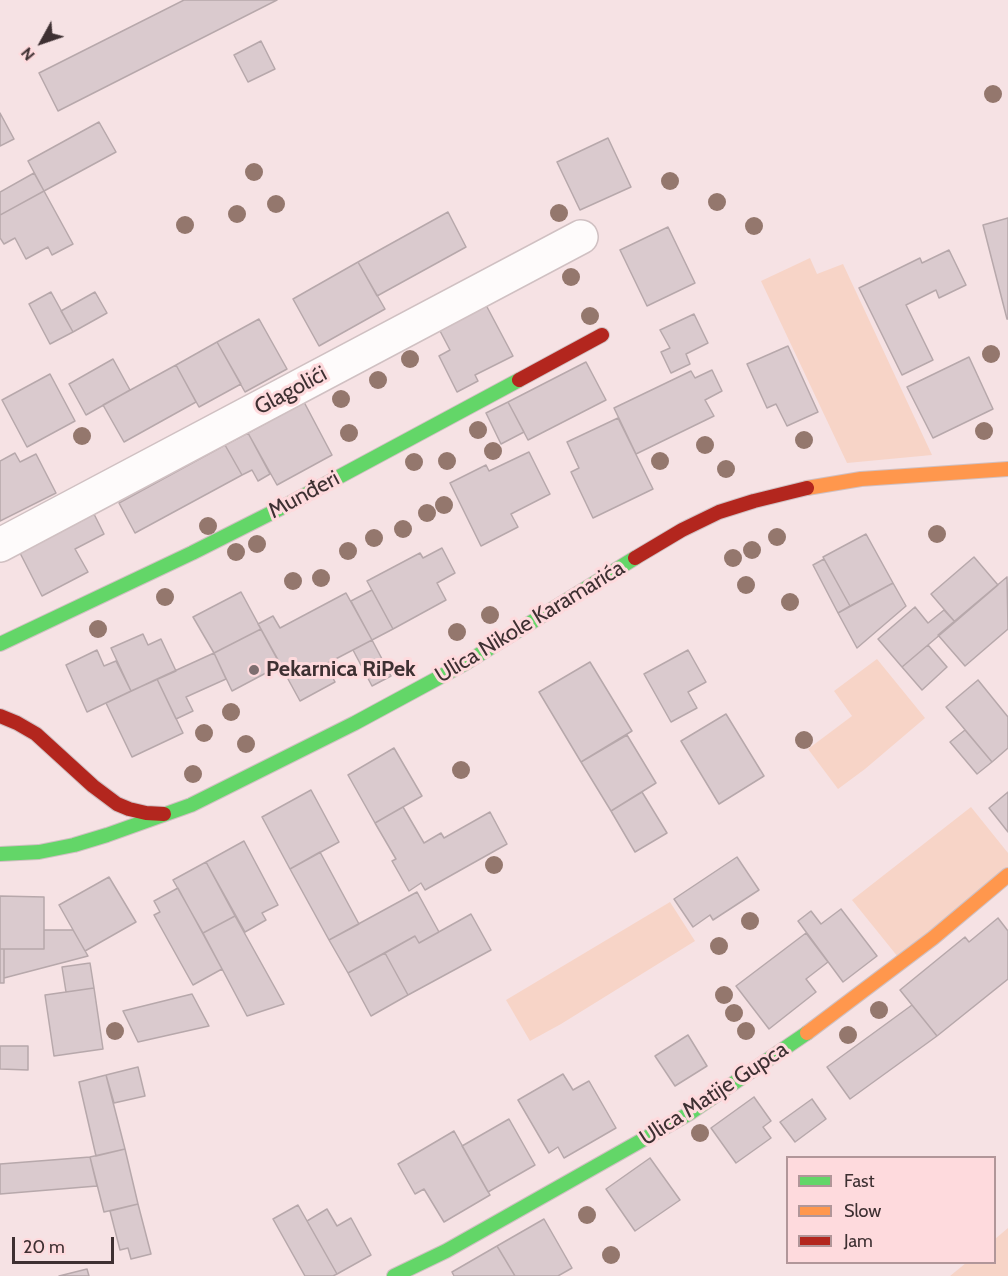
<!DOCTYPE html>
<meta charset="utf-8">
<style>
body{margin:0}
#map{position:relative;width:1008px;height:1276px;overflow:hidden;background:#f6e2e4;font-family:Cabin,sans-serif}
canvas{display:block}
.legend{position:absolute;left:786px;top:1156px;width:210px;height:108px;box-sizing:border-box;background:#fedadd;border:2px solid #b19699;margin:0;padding:8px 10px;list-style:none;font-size:18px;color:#3e3032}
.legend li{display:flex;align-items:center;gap:12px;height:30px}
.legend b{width:30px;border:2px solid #b19699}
.north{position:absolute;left:12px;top:12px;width:60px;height:60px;-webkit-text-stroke:4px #fedadd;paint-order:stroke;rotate:230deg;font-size:16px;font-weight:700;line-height:24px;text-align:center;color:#3e3032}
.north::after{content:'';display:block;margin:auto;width:21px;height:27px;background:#3e3032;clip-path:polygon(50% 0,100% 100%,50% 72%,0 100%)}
.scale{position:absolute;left:12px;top:1237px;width:102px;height:27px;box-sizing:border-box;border:3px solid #3e3032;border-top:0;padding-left:8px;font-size:18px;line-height:21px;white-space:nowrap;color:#3e3032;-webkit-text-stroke:4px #fedadd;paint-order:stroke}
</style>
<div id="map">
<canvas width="1008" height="1276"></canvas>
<ul class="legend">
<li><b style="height:8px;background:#63d668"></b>Fast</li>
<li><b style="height:8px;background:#ff974d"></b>Slow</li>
<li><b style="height:8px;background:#b3261e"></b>Jam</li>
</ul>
<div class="north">N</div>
<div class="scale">20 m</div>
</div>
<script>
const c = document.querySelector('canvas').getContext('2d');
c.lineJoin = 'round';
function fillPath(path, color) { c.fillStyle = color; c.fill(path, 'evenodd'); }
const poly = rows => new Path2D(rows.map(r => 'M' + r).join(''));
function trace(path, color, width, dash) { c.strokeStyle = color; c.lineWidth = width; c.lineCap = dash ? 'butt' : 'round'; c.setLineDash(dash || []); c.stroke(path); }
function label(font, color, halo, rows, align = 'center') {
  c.font = font + ' Cabin,sans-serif'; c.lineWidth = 6; c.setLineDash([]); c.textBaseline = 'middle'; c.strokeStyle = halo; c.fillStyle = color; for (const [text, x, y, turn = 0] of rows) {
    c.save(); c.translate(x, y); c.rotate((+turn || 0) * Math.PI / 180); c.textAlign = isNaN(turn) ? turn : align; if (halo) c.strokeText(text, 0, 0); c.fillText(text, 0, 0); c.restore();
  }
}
const green = poly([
 [810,258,817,274,843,264,932,455,847,463,761,281],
 [877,659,925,718,865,769,838,789,808,749,852,716,834,691],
 [971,807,1008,853,1008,870,898,957,852,900],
 [670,902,695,941,561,1024,530,1041,506,1000],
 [1008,1228,1008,1276,950,1276,966,1263,994,1262,995,1239]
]);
const building = poly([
 [184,0,277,0,58,111,39,73,184,0],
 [261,41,275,69,248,82,234,55,261,41],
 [0,113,14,139,0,146,0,113],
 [99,122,116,152,44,191,28,161,99,122],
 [608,138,631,187,580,210,557,162,608,138],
 [34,173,44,191,0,215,0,192,34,173],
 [44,191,73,244,52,255,48,247,26,259,15,238,4,244,0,238,0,215,44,191],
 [448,212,466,247,377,296,358,262,448,212],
 [1008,218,1008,319,1007,319,983,225,1008,218],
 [668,227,695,283,647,306,620,250,668,227],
 [949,250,966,285,939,298,936,290,906,305,933,360,902,375,859,288,920,258,922,263,949,250],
 [358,262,385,309,319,346,293,299,358,262],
 [51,292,73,332,50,344,29,304,51,292],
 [95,292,107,313,73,332,61,311,95,292],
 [486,305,513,356,475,375,478,381,457,392,439,356,450,350,439,329,486,305],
 [694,314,708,343,686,354,690,364,671,373,661,352,670,348,660,330,694,314],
 [259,319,287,369,245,392,217,342,259,319],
 [217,342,241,384,199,407,176,365,217,342],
 [788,346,818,412,787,426,776,404,767,408,747,364,788,346],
 [969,357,993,409,933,438,907,387,969,357],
 [113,359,130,390,86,415,69,384,113,359],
 [586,362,606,400,528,440,508,402,586,362],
 [176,365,196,402,124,442,103,405,176,365],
 [712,370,722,391,705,400,714,416,636,454,614,408,691,371,695,378,712,370],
 [50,374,75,421,27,447,2,400,50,374],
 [304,402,332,455,277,485,248,433,304,402],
 [508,402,524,432,501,444,486,413,508,402],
 [618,418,653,489,593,518,571,472,579,468,567,442,618,418],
 [248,433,270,474,258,481,252,470,242,475,225,445,248,433],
 [225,445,242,475,135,533,119,503,225,445],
 [529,452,550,494,511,514,518,527,481,546,450,483,486,465,489,471,529,452],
 [15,453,20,462,36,454,56,493,0,521,0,461,15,453],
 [94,514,104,534,75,549,88,572,42,596,20,553,94,514],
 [866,534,893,583,850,606,823,557,866,534],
 [442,548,455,573,437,583,446,600,393,629,367,581,420,553,423,558,442,548],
 [974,557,998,585,955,622,931,594,974,557],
 [824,559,850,606,838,613,813,565,824,559],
 [1007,577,1008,629,965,666,938,635,1007,577],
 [893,583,906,606,857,648,838,613,893,583],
 [372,590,393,629,372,640,351,601,372,590],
 [241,592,261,629,214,653,193,617,241,592],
 [346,593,372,640,326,664,335,682,300,701,258,624,273,616,280,628,346,593],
 [915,607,928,623,944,610,955,622,902,667,878,639,915,607],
 [261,629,281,665,232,691,214,653,261,629],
 [143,634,148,645,161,639,176,671,131,691,111,648,143,634],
 [372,640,391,676,372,686,353,650,372,640],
 [928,645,947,667,922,690,902,667,928,645],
 [97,650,104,666,116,661,131,691,87,712,66,665,97,650],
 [688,650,706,682,688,692,697,708,671,722,644,674,688,650],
 [214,653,226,679,186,697,193,711,176,719,157,679,214,653],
 [590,662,632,731,581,762,539,692,590,662],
 [157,679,183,733,132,757,106,703,157,679],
 [978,680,1008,717,1008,748,992,762,946,707,978,680],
 [726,714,764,776,719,804,681,741,726,714],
 [965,730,992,762,977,774,950,742,965,730],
 [627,735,656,783,611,811,581,762,627,735],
 [394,748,422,796,375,823,348,775,394,748],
 [311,790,339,842,290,869,262,817,311,790],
 [642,792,667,833,635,852,611,811,642,792],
 [1008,792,1008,832,989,808,1008,792],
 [403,807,424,843,441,833,444,838,490,812,507,844,425,890,421,883,409,891,392,861,396,859,375,823,403,807],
 [244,841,278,905,262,913,266,920,245,932,206,862,244,841],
 [320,852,359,924,329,940,290,869,320,852],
 [737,857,759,890,713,920,710,915,693,927,674,899,737,857],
 [206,862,235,916,203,933,173,880,206,862],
 [109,877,136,922,85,951,59,905,109,877],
 [178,888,222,969,193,985,154,915,160,912,154,901,178,888],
 [417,892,439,932,419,943,415,936,348,973,329,940,417,892],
 [0,896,44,897,44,949,0,949,0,896],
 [841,909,877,956,843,982,798,921,811,911,821,924,841,909],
 [471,914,491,950,408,995,385,953,415,936,419,943,471,914],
 [235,916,284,1004,247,1016,203,933,235,916],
 [998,918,1008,931,1008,979,937,1036,900,990,965,937,969,942,998,918],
 [44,930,73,930,88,956,4,978,4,949,44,949,44,930],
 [806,933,828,962,806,979,816,992,769,1029,736,986,806,933],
 [0,949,4,949,4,983,0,983,0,949],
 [385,953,408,995,371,1016,348,973,385,953],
 [90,963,94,988,66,992,62,967,90,963],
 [94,988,103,1049,54,1056,45,995,94,988],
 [192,994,209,1026,138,1042,123,1011,192,994],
 [912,1005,937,1036,850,1099,827,1067,912,1005],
 [688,1035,707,1066,675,1086,655,1056,688,1035],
 [0,1046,28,1046,28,1070,0,1069,0,1046],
 [138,1067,145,1096,114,1103,106,1075,138,1067],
 [563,1074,573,1090,589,1081,616,1128,564,1158,558,1147,549,1153,518,1100,563,1074],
 [106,1075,125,1149,96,1156,79,1082,106,1075],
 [754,1097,771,1121,763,1127,771,1138,736,1163,711,1128,754,1097],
 [812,1099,826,1119,795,1142,780,1122,812,1099],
 [509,1119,535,1165,488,1192,462,1146,509,1119],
 [454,1131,490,1195,444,1222,424,1189,415,1194,398,1164,454,1131],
 [125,1149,138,1204,104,1212,90,1157,125,1149],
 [90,1157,97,1186,0,1194,0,1164,90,1157],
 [650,1158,680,1200,635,1231,606,1189,650,1158],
 [138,1204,151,1254,131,1259,128,1248,120,1250,110,1211,138,1204],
 [298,1205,337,1274,333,1276,305,1276,273,1219,298,1205],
 [327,1209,337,1226,351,1218,371,1255,337,1274,307,1221,327,1209],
 [544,1219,572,1268,558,1276,515,1276,497,1246,544,1219],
 [497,1246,515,1276,454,1276,452,1272,497,1246],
 [87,1269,89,1276,59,1276,87,1269]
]);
const street = poly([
 [0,545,581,237]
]);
const fast = poly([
 [0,644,192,553,281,508,519,380],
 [0,854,39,852,74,845,107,835,191,805,355,723,464,664,635,558],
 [394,1276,446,1251,690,1113,807,1033]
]);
const slow = poly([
 [807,488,861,479,1008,469],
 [807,1033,933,938,1008,875]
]);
const jam = poly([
 [519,380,602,335],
 [635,558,682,530,719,512,754,501,807,488],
 [0,716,17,723,36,734,93,786,117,804,129,809,146,813,164,814]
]);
const trees = [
 [993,94],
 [254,172],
 [670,181],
 [717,202],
 [276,204],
 [559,213],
 [237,214],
 [185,225],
 [754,226],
 [571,277],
 [590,316],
 [991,354],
 [410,359],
 [378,380],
 [341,399],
 [478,430],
 [984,431],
 [349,433],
 [82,436],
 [804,440],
 [705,445],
 [493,451],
 [447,461],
 [660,461],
 [414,462],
 [726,469],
 [444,505],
 [427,513],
 [208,526],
 [403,529],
 [937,534],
 [777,537],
 [374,538],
 [257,544],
 [752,550],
 [348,551],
 [236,552],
 [733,558],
 [321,578],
 [293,581],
 [746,585],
 [165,597],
 [790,602],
 [490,615],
 [98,629],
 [457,632],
 [231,712],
 [204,733],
 [804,740],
 [246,744],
 [461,770],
 [193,774],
 [494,865],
 [750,921],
 [719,946],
 [724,995],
 [879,1010],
 [734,1013],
 [115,1031],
 [746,1031],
 [848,1035],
 [700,1133],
 [587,1215],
 [611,1255]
];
const markers = [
 [254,670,6,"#7e6e70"]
];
const streetNames = [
 ["Glagolići",291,391,-28],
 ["Munđeri",304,495,-28],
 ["Ulica Nikole Karamarića",530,622,-31],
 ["Ulica Matije Gupca",714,1094,-33]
];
const poiNames = [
 ["Pekarnica RiPek",266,670]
];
fillPath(green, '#f7d4c7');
fillPath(building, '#dacace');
trace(building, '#b7a8ab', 1.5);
trace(street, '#d0c0c2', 36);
trace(fast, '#d0c0c2', 16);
trace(slow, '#d0c0c2', 16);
trace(jam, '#d0c0c2', 16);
trace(street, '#fefbfb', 33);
trace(fast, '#63d668', 14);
trace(slow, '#ff974d', 14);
trace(jam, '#b3261e', 14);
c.fillStyle = '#94776d';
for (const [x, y] of trees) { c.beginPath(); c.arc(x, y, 9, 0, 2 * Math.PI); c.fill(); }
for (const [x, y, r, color] of markers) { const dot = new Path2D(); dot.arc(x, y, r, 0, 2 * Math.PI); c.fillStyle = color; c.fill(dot); trace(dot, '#fedadd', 2); }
label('22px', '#3e3032', '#fedadd', streetNames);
label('bold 22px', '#3e3032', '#fedadd', poiNames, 'left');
</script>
